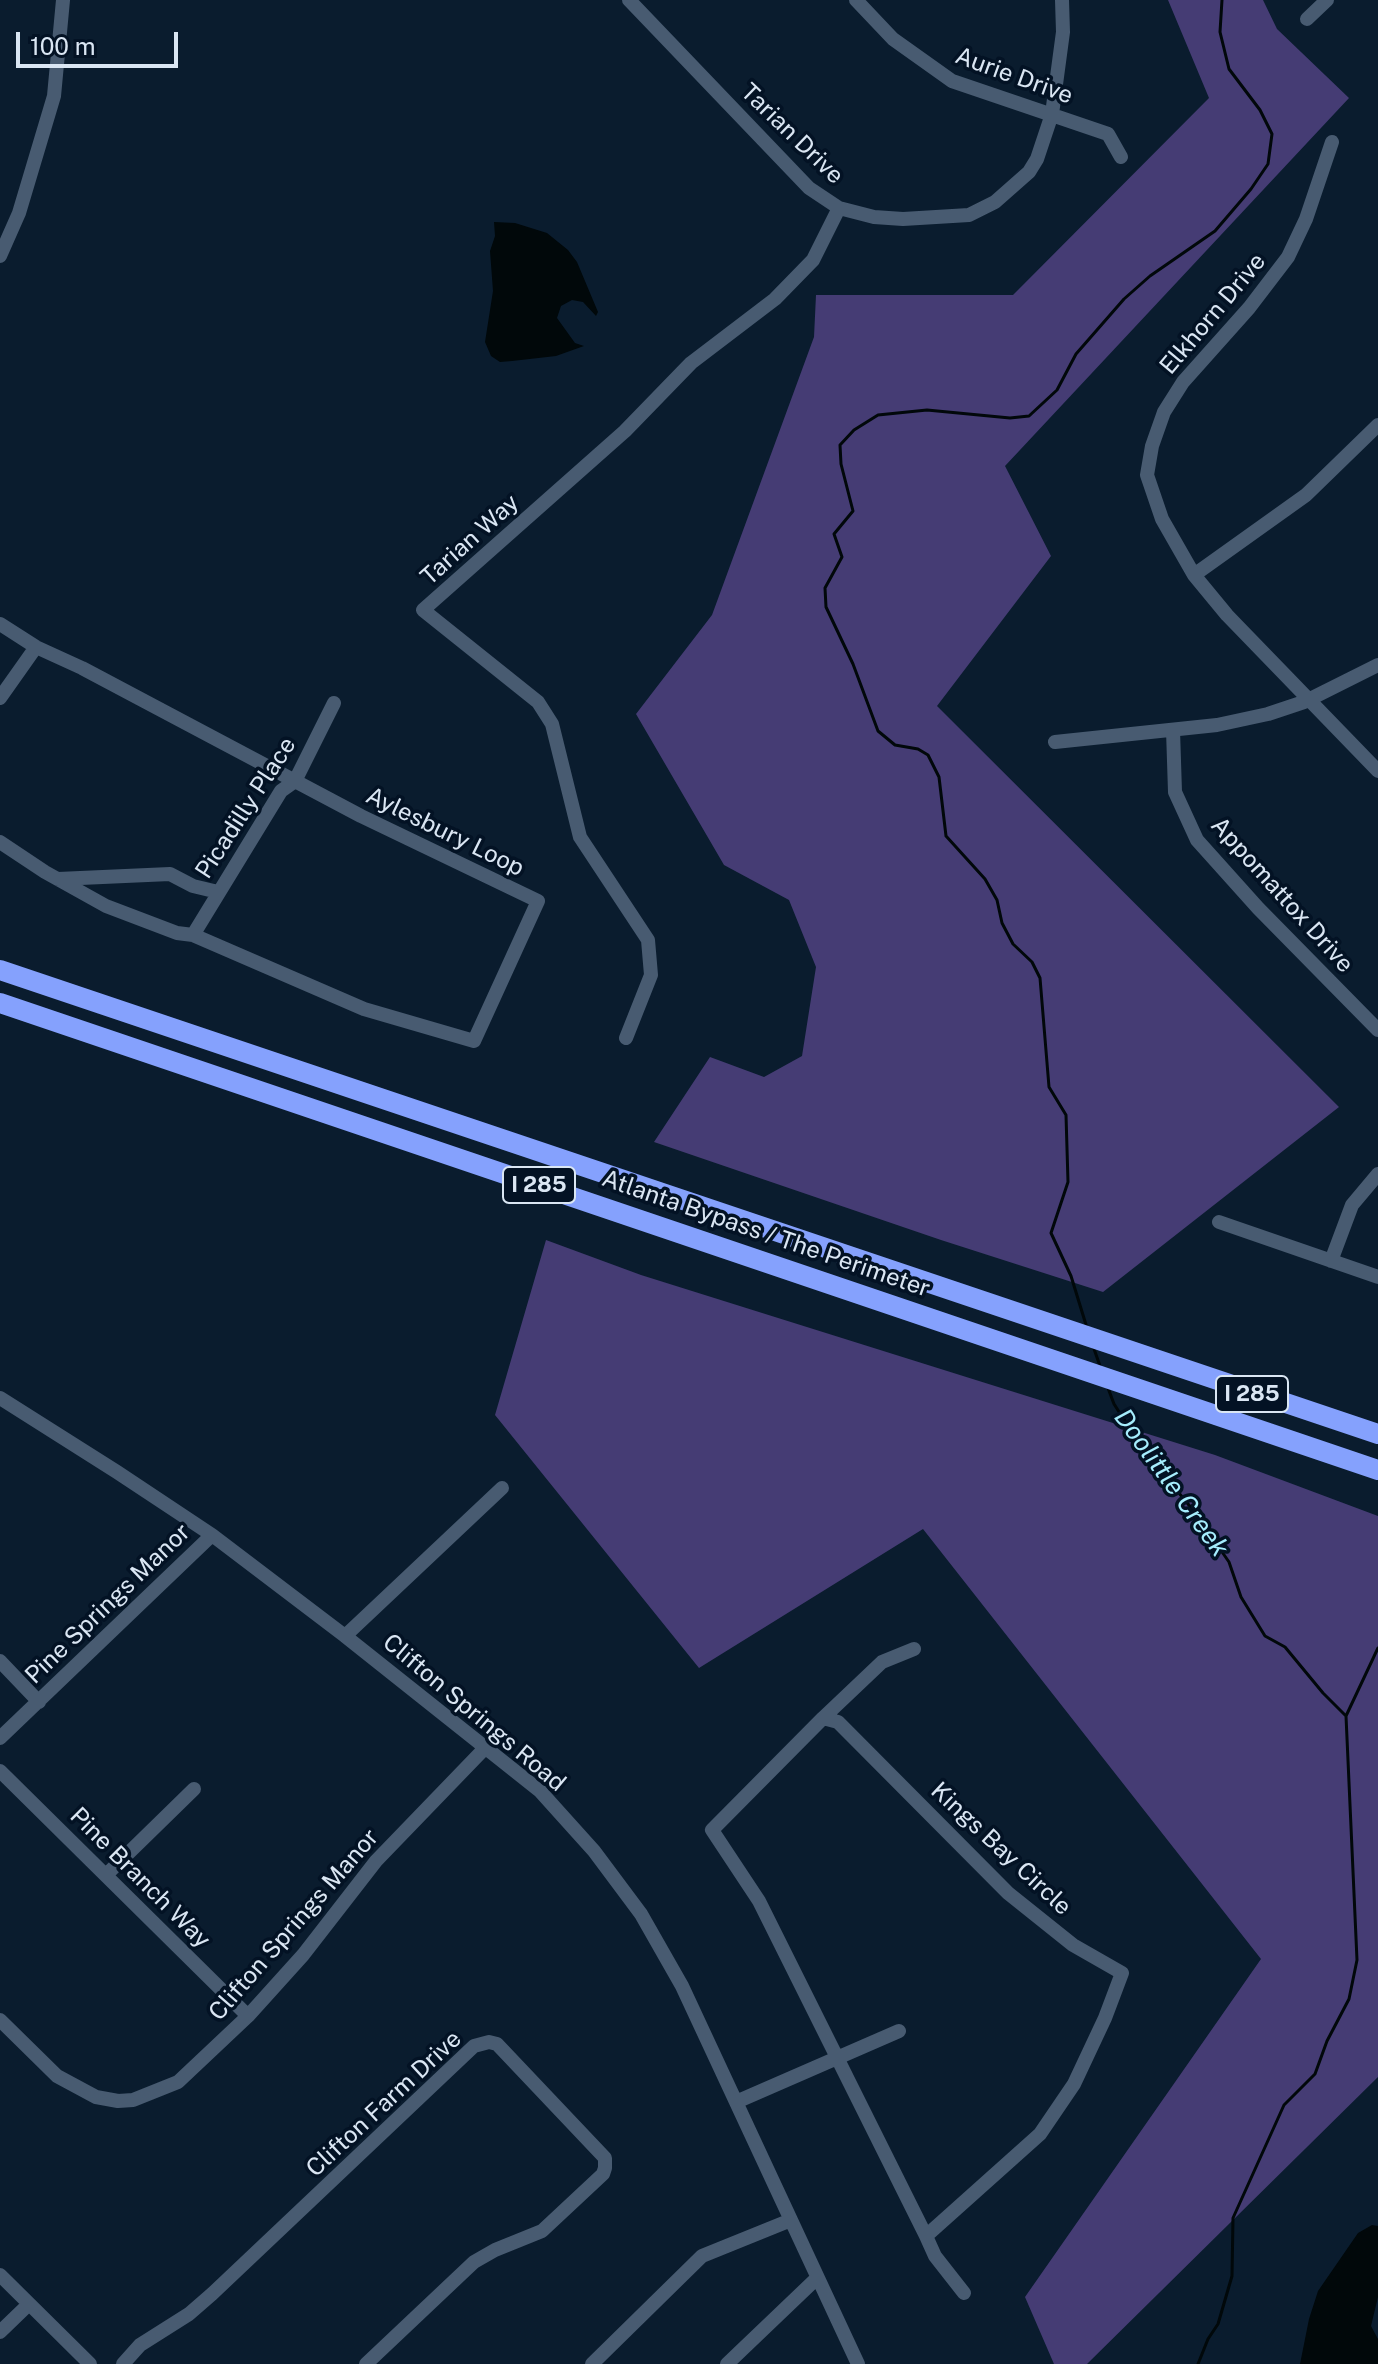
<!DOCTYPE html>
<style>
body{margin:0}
#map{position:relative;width:1378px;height:2364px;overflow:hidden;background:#0a1c2e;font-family:"Public Sans",sans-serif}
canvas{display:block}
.scale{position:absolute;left:16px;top:32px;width:162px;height:36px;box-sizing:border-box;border:4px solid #dae6f3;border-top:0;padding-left:10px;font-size:24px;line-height:28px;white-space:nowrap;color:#dae6f3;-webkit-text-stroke:6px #031224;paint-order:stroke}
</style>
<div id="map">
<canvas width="1378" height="2364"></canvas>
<div class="scale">100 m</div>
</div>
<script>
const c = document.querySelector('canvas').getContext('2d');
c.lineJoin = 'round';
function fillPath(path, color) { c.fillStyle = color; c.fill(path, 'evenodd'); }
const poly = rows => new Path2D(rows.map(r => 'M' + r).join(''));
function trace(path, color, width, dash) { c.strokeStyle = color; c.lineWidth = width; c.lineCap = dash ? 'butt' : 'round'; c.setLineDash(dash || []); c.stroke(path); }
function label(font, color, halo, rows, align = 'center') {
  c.font = font + ' "Public Sans",sans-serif'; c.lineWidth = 7; c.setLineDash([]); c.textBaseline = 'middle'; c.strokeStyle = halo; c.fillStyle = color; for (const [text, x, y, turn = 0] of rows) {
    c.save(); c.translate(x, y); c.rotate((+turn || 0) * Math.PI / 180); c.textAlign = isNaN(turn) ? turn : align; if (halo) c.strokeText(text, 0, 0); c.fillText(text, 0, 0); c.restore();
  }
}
const forest = poly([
 [1168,0,1263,0,1277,29,1349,98,1005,466,1051,556,937,706,1339,1107,1103,1292,941,1240,654,1142,710,1057,764,1077,802,1056,816,967,789,900,724,865,636,714,712,615,814,337,816,295,1013,295,1209,98],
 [546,1240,641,1275,1215,1455,1378,1516,1378,2077,1087,2364,1054,2364,1025,2297,1261,1959,923,1529,699,1668,495,1415]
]);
const water = poly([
 [494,222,515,223,547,233,568,250,577,262,598,312,596,316,583,302,572,300,561,306,557,318,575,343,584,346,556,356,512,361,500,362,491,356,485,342,493,291,490,251,495,236],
 [1372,2225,1378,2226,1378,2297,1371,2326,1378,2339,1378,2364,1300,2364,1309,2319,1318,2291,1358,2233]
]);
const stream = poly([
 [1087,1328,1071,1276,1051,1233,1068,1182,1066,1115,1049,1087,1040,978,1032,962,1013,944,1002,923,997,900,985,879,946,836,939,777,928,755,918,749,895,745,878,731,853,664,826,607,825,588,842,557,834,534,853,511,841,464,840,445,854,430,878,415,927,410,1010,418,1029,416,1057,390,1076,354,1124,299,1150,276,1215,231,1251,189,1268,164,1272,134,1260,110,1229,69,1220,32,1222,0],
 [1093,1346,1100,1366],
 [1108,1388,1114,1404,1145,1452,1193,1510,1229,1562,1241,1597,1265,1636,1285,1647,1323,1693,1346,1716,1357,1960,1349,1999,1327,2041,1315,2074,1284,2105,1233,2218,1232,2276,1218,2324,1208,2339,1198,2364],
 [1346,1716,1378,1648]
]);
const minor = poly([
 [629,0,809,188,839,208,874,217,903,219,969,215,995,202,1029,172,1037,159,1052,114,1063,32,1062,0],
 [856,0,893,39,952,81,1108,134,1121,157],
 [1307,19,1327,0],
 [1332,142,1306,219,1288,257,1249,308,1183,382,1164,412,1152,446,1147,475,1162,519,1194,575,1227,615,1378,771],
 [0,256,19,213,54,96,63,0],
 [1194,575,1306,495,1378,425],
 [0,624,36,647,82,668,361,816,538,901,474,1041,364,1009,193,935,177,933,106,906,45,872,0,842],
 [0,698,36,647],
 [1173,730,1175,792,1197,840,1258,908,1378,1030],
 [1055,742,1217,725,1268,714,1304,702,1378,665],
 [58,879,170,874,193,886,218,892],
 [193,935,281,791,295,781,334,703],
 [626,1038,651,975,648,940,580,837,552,724,538,702,423,610,625,431,691,363,775,299,813,260,839,208],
 [1219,1222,1378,1277],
 [1331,1261,1352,1205,1378,1174],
 [0,1398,117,1472,212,1535,345,1636,540,1791,594,1851,641,1914,682,1986,858,2364],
 [345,1636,502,1488],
 [0,1661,39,1702],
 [823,1718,838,1722,1008,1893,1073,1945,1122,1973,1105,2018,1074,2084,1040,2134,926,2236,759,1901,712,1830,823,1718],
 [823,1718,882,1662,914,1649],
 [0,1738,212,1535],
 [0,1771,248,2016],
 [106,1875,194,1789],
 [0,2020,57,2076,96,2097,118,2101,133,2100,178,2082,248,2016,303,1955,376,1861,486,1747],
 [736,2102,899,2031],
 [926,2236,935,2256,964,2293],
 [0,2275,90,2364],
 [0,2332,29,2304],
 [123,2364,140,2345,189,2314,212,2294,474,2046,489,2042,497,2044,605,2158,605,2168,603,2174,542,2231,495,2250,474,2262,366,2364],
 [592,2364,702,2256,791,2220],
 [727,2364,817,2278]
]);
const highway = poly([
 [0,970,1378,1434],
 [0,1003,1378,1470]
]);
const shields = [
 [539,1185,72],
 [1252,1394,72]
];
const shieldNames = [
 ["I 285",539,1185],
 ["I 285",1252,1394]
];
const streetNames = [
 ["Aurie Drive",1014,76,20],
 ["Tarian Drive",792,134,44],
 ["Elkhorn Drive",1213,314,-50],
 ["Tarian Way",470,540,-42],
 ["Picadilly Place",246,808,-57],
 ["Aylesbury Loop",445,832,26],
 ["Appomattox Drive",1282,895,48],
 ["Atlanta Bypass / The Perimeter",766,1234,19],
 ["Pine Springs Manor",108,1604,-44],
 ["Clifton Springs Road",474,1713,40],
 ["Kings Bay Circle",1001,1849,43],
 ["Pine Branch Way",140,1878,45],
 ["Clifton Springs Manor",294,1925,-49],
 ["Clifton Farm Drive",384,2104,-43]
];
const waterNames = [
 ["Doolittle Creek",1171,1483,54]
];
fillPath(forest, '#453c74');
fillPath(water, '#01080a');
trace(stream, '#01080a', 3);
trace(minor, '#485b71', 14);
trace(highway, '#85a1fd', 20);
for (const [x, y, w] of shields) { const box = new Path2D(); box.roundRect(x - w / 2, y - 18, w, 36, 6); c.fillStyle = '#031224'; c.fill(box); trace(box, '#dae6f3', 2); }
label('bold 22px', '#dae6f3', null, shieldNames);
label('24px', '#dae6f3', '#031224', streetNames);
label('italic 26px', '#a5edfd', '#031224', waterNames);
</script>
